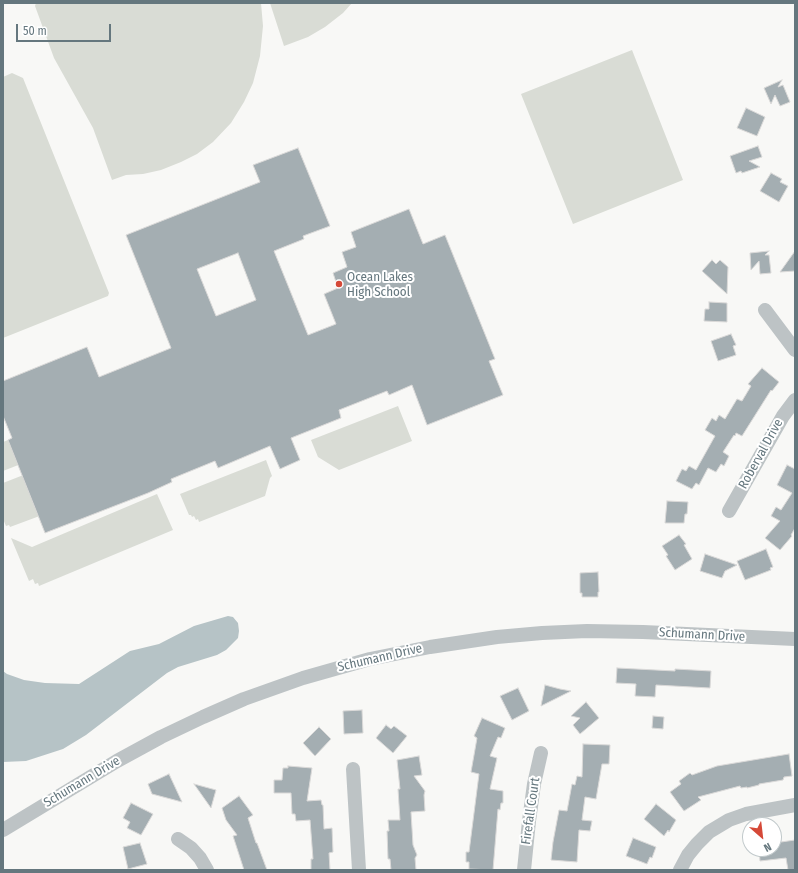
<!DOCTYPE html>
<style>
body{margin:0}
#map{position:relative;width:798px;height:873px;overflow:hidden;background:#f8f8f6;font-family:"Fira Sans Condensed",sans-serif}
canvas{display:block}
.frame{position:absolute;inset:0;border:4px solid #65777e;pointer-events:none}
.north{position:absolute;left:742px;top:817px;width:40px;height:40px;box-sizing:border-box;background:#fff;border:1px solid #c1c9cb;border-radius:50%;rotate:152deg;font-size:11px;font-weight:700;line-height:16px;text-align:center;color:#65777e}
.north::after{content:'';display:block;margin:auto;width:14px;height:18px;background:#d54938;clip-path:polygon(50% 0,100% 100%,50% 72%,0 100%)}
.scale{position:absolute;left:16px;top:24px;width:95px;height:18px;box-sizing:border-box;border:2px solid #65777e;border-top:0;padding-left:5px;font-size:12px;line-height:14px;white-space:nowrap;color:#65777e;-webkit-text-stroke:3px #fff;paint-order:stroke}
</style>
<div id="map">
<canvas width="798" height="873"></canvas>
<div class="frame"></div>
<div class="north">N</div>
<div class="scale">50 m</div>
</div>
<script>
const c = document.querySelector('canvas').getContext('2d');
c.lineJoin = 'round';
function fillPath(path, color) { c.fillStyle = color; c.fill(path, 'evenodd'); }
const poly = rows => new Path2D(rows.map(r => 'M' + r).join(''));
function trace(path, color, width, dash) { c.strokeStyle = color; c.lineWidth = width; c.lineCap = dash ? 'butt' : 'round'; c.setLineDash(dash || []); c.stroke(path); }
function label(font, color, halo, rows, align = 'center') {
  c.font = font + ' "Fira Sans Condensed",sans-serif'; c.lineWidth = 4; c.setLineDash([]); c.textBaseline = 'middle'; c.strokeStyle = halo; c.fillStyle = color; for (const [text, x, y, turn = 0] of rows) {
    c.save(); c.translate(x, y); c.rotate((+turn || 0) * Math.PI / 180); c.textAlign = isNaN(turn) ? turn : align; if (halo) c.strokeText(text, 0, 0); c.fillText(text, 0, 0); c.restore();
  }
}
const green = poly([
 [36,3,261,3,263,26,260,56,253,83,244,102,231,123,213,142,197,154,181,162,161,170,143,174,126,175,112,180,93,128,54,58,35,6],
 [270,3,352,3,343,13,325,27,308,37,284,46],
 [632,50,683,180,573,224,521,94],
 [12,73,23,78,109,293,108,296,3,338,3,77],
 [398,406,412,441,339,470,318,457,311,440],
 [16,437,26,462,3,471,3,442],
 [266,460,272,476,270,478,265,496,199,522,198,519,196,520,194,516,192,517,191,515,189,515,180,494],
 [26,474,45,514,10,527,9,525,6,526,3,519,3,483],
 [157,494,173,530,39,586,38,583,35,584,33,579,29,581,11,538,32,547]
]);
const water = poly([
 [228,616,233,617,238,623,239,631,238,638,226,650,217,655,178,667,167,673,86,735,63,749,26,761,3,762,3,671,7,674,24,680,45,683,79,684,130,651,159,644,194,626]
]);
const building = poly([
 [782,80,778,87,783,85,790,102,780,106,775,95,771,104,764,88,782,80],
 [746,108,765,117,757,136,737,128,746,108],
 [758,146,762,157,749,161,760,167,742,173,741,171,736,173,730,156,758,146],
 [298,148,330,226,303,236,304,239,274,251,308,335,336,324,324,294,338,288,333,273,347,267,342,252,356,247,351,232,409,209,423,244,445,235,495,359,489,361,503,395,427,425,412,385,389,395,387,391,339,410,341,418,291,438,300,460,280,469,270,446,218,468,215,461,171,479,172,482,148,493,45,533,8,440,12,438,3,416,3,381,87,347,99,377,171,348,126,235,260,182,253,165,298,148],
 [238,253,256,300,216,316,197,269,238,253],
 [771,173,782,179,780,182,788,186,779,202,760,191,771,173],
 [769,251,765,255,769,255,771,273,760,274,759,261,751,270,750,253,769,251],
 [795,251,795,271,780,272,795,251],
 [712,260,716,264,720,260,728,267,727,294,702,271,712,260],
 [709,302,727,303,727,322,704,321,705,309,709,309,709,302],
 [731,334,736,345,733,346,736,355,718,361,711,341,731,334],
 [762,368,779,382,772,391,771,390,742,436,736,433,735,436,734,435,723,452,729,456,724,466,721,464,716,472,708,468,699,485,696,483,692,489,676,481,682,469,686,471,689,466,696,470,715,436,705,430,712,418,716,421,719,415,725,419,737,399,742,401,751,386,748,384,762,368],
 [787,465,795,469,795,528,791,535,792,536,780,550,765,538,780,521,771,516,776,507,781,510,792,493,777,485,787,465],
 [667,501,688,502,687,514,685,514,684,523,665,523,667,501],
 [679,535,686,544,684,545,692,559,675,570,666,556,668,555,662,546,679,535],
 [766,549,773,567,770,568,771,570,745,580,737,561,766,549],
 [705,554,737,565,725,571,722,578,700,571,705,554],
 [598,572,599,592,598,592,598,597,582,597,582,593,580,593,580,573,598,572],
 [617,668,675,671,675,669,711,671,710,688,656,685,655,697,635,696,636,684,616,683,617,668],
 [545,685,560,689,571,691,541,706,545,685],
 [518,688,529,711,512,720,500,696,518,688],
 [586,702,599,718,580,734,573,725,580,718,571,716,586,702],
 [362,710,363,733,344,734,343,711,362,710],
 [653,716,664,717,663,729,652,728,653,716],
 [482,718,505,728,501,738,498,737,490,756,497,758,490,789,503,791,503,803,501,803,500,810,498,809,493,870,469,869,469,862,466,862,466,852,469,852,479,774,471,772,477,738,474,736,482,718],
 [386,725,391,729,394,726,407,736,393,753,376,738,386,725],
 [319,727,331,739,315,756,303,743,319,727],
 [583,744,610,745,609,764,602,764,596,799,585,797,582,820,592,821,590,831,579,830,577,862,551,860,553,842,559,810,567,811,572,784,575,785,577,776,582,777,583,744],
 [789,754,792,776,784,777,783,780,759,784,759,785,747,788,747,787,741,788,740,786,698,797,701,800,684,811,670,792,681,784,679,781,690,773,692,775,717,766,789,754],
 [419,756,422,775,414,776,425,791,424,795,425,811,411,812,413,845,417,855,415,858,416,870,391,870,390,859,388,859,387,831,389,831,388,820,400,820,398,789,400,789,397,760,419,756],
 [288,766,312,768,307,801,321,800,322,805,323,805,324,829,332,828,333,852,329,853,330,870,311,870,311,859,313,859,310,820,296,821,295,814,292,814,291,793,274,793,274,780,282,780,283,768,288,768,288,766],
 [169,774,182,802,152,794,148,784,169,774],
 [194,784,216,790,211,808,194,784],
 [239,796,253,815,248,818,256,843,257,843,267,870,244,870,233,836,237,835,226,820,222,808,239,796],
 [131,803,153,814,141,835,127,828,130,822,123,818,131,803],
 [656,804,676,820,669,832,668,830,664,836,644,819,656,804],
 [633,838,656,847,652,858,650,857,647,864,626,856,633,838],
 [795,840,795,870,788,870,786,858,760,861,759,849,774,849,774,843,795,840],
 [140,843,147,864,128,869,123,847,140,843]
]);
const street = poly([
 [765,310,795,350],
 [729,511,783,416,795,400],
 [353,769,359,870],
 [3,830,117,761,161,737,203,717,244,699,303,678,370,659,430,647,497,637,542,633,587,631,643,632,795,639],
 [178,839,191,848,200,858,207,870],
 [524,870,529,821,534,784,541,753],
 [680,870,688,855,697,844,709,832,729,820,746,814,795,805]
]);
const markers = [
 [339,284,4,"#d54938"]
];
const poiNames = [
 ["Ocean Lakes",347,277],
 ["High School",347,292]
];
const streetNames = [
 ["Roberval Drive",761,454,-61],
 ["Schumann Drive",702,635,3],
 ["Schumann Drive",380,658,-13],
 ["Schumann Drive",82,782,-31],
 ["Firefall Court",531,811,-82]
];
fillPath(green, '#d9dcd5');
fillPath(water, '#b6c3c6');
fillPath(building, '#a4aeb2');
trace(building, '#dad9d8', 1);
trace(street, '#bdc3c5', 14);
for (const [x, y, r, color] of markers) { const dot = new Path2D(); dot.arc(x, y, r, 0, 2 * Math.PI); c.fillStyle = color; c.fill(dot); trace(dot, '#fff', 1.5); }
label('13px', '#65777e', '#fff', poiNames, 'left');
label('13px', '#65777e', '#fff', streetNames);
</script>
